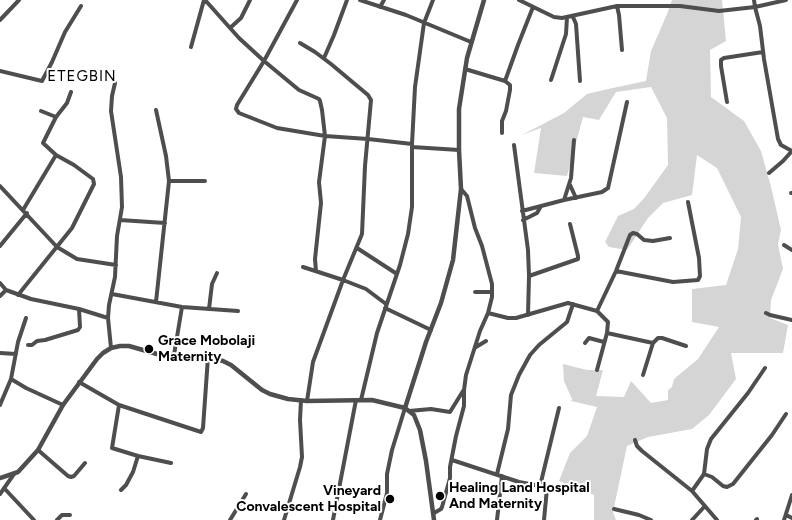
<!DOCTYPE html>
<style>
body{margin:0}
canvas{display:block;background:#fff}
</style>
<canvas width="792" height="520"></canvas>
<script>
const c = document.querySelector('canvas').getContext('2d');
c.lineJoin = 'round';
function fillPath(path, color) { c.fillStyle = color; c.fill(path, 'evenodd'); }
const poly = rows => new Path2D(rows.map(r => 'M' + r).join(''));
function trace(path, color, width, dash) { c.strokeStyle = color; c.lineWidth = width; c.lineCap = dash ? 'butt' : 'round'; c.setLineDash(dash || []); c.stroke(path); }
function label(font, color, halo, rows, align = 'center') {
  c.font = font + ' Figtree,sans-serif'; c.lineWidth = 4; c.setLineDash([]); c.textBaseline = 'middle'; c.strokeStyle = halo; c.fillStyle = color; for (const [text, x, y, turn = 0] of rows) {
    c.save(); c.translate(x, y); c.rotate((+turn || 0) * Math.PI / 180); c.textAlign = isNaN(turn) ? turn : align; if (halo) c.strokeText(text, 0, 0); c.fillText(text, 0, 0); c.restore();
  }
}
const green = poly([
 [672,0,722,0,726,41,710,50,711,97,744,121,761,151,771,187,781,230,778,244,783,269,771,300,770,318,788,325,783,353,731,353,736,379,709,415,692,429,648,437,627,446,613,512,616,520,594,520,594,495,559,481,570,453,587,436,597,407,571,401,572,399,564,381,563,364,587,370,603,370,596,396,624,397,631,381,651,403,668,400,668,390,672,387,674,379,698,359,719,327,692,322,692,289,726,285,738,249,741,217,717,168,697,155,692,195,663,203,648,218,627,250,609,247,605,242,618,216,634,209,645,197,668,165,667,118,651,87,616,92,599,120,583,117,567,176,534,173,541,128,522,135,564,113,587,94,608,89,646,81,651,51,667,14]
]);
const minor = poly([
 [205,0,239,38,264,61,299,90,319,99,320,101,322,110,325,136,319,182,321,203,315,259,316,271],
 [297,0,264,61,237,105,236,109,239,113,277,128,325,136,368,139,412,144],
 [360,0,406,15,471,42],
 [519,0,554,17,562,18,617,6,680,6,719,11,755,7,786,0],
 [754,0,755,7,760,26,764,59,778,139,781,145,792,151],
 [617,6,619,15,622,50],
 [380,7,384,0],
 [573,17,576,24,580,81],
 [0,20,19,0],
 [230,28,241,18,250,0],
 [300,43,315,52,331,64,368,95,371,100,365,166,362,234,343,280,313,362,307,401],
 [191,47,204,0],
 [324,58,334,35,347,0],
 [465,69,505,81,518,45,533,7],
 [0,71,42,81,52,62,65,32,81,6],
 [551,80,566,34,567,17],
 [727,102,721,66,721,60,724,58,763,52],
 [156,110,166,156,169,181,156,302],
 [41,111,56,117],
 [502,133,502,121,506,111,510,90,510,85,505,81],
 [514,145,528,250,529,276,528,315],
 [412,147,459,150],
 [769,173,783,161,791,152],
 [169,181,205,181],
 [570,185,576,198],
 [0,186,57,247,77,259,116,265],
 [791,193,792,193],
 [564,200,571,178,574,140],
 [23,210,56,155],
 [522,211,564,200,602,192,608,188,627,102],
 [120,220,165,223],
 [523,220,537,213,541,206],
 [784,245,792,250],
 [0,246,27,213],
 [357,248,397,274],
 [303,267,343,280,366,289,386,304],
 [616,271,673,282,698,280,700,276,699,258,688,202],
 [529,276,578,259,578,256,570,224],
 [0,283,6,290,31,299,79,309,108,318],
 [475,292,492,292],
 [112,294,182,307,238,311],
 [18,295,72,228,94,184,93,179,74,165,56,155,43,143,56,117,67,103,71,92],
 [0,296,6,290],
 [385,308,431,330],
 [209,309,212,284,217,273],
 [597,311,616,271,630,235,633,233,637,234,644,240,653,241,670,238],
 [488,313,508,318,516,318,568,303,597,311,608,322,607,333,597,370],
 [766,313,770,315,792,320],
 [607,333,653,343],
 [585,343,589,338,604,342],
 [28,345,32,345,37,341,45,340,78,330,80,327,79,309],
 [476,347,486,341],
 [111,348,108,318,109,305,115,277,117,236,122,207,121,177,111,111,112,96,115,83],
 [0,353,16,354],
 [174,355,182,307],
 [643,375,653,343,658,338,662,338,686,346],
 [11,379,26,388,63,405],
 [79,382,119,405,201,432,203,428,208,357],
 [361,400,377,333,400,265,408,234,412,207,412,144,415,87,424,23,433,0],
 [0,405,11,379,18,342,26,318],
 [119,405,112,448,138,456,171,463],
 [409,411,431,409,450,412,463,391],
 [635,440,637,446,642,451,692,491,717,520],
 [38,450,68,476,71,477,74,476,85,463],
 [452,460,519,482,546,487,547,488,544,520],
 [497,474,508,429,511,395,519,375,530,355,539,345,567,322,573,304],
 [704,474,712,477,723,486,727,487,733,484,772,435,786,414],
 [540,486,559,408],
 [4,488,34,520],
 [121,490,126,485,133,472,138,456],
 [692,491,704,474,707,449,711,439,748,393,765,368],
 [0,494,14,474],
 [614,509,639,515,651,520],
 [434,513,441,509,442,507,450,478,450,467,456,436,464,406,464,390,466,375,480,331,488,313,492,297,492,284,482,246,475,228,467,196,461,189],
 [786,515,792,518],
 [57,520,62,515,70,515],
 [230,520,246,494],
 [284,520,300,467,302,457,300,420,301,400],
 [333,520,356,400],
 [380,520,387,493,387,474,392,450,405,408],
 [497,520,502,476],
 [692,520,705,506],
 [756,520,757,519],
 [784,520,792,495]
]);
const tertiary = poly([
 [405,408,426,342,441,303,453,260,461,189,459,150,459,109,467,58,484,0],
 [0,478,18,472,38,450,63,405,97,359,103,353,111,348,120,346,129,346,157,354,208,357,223,361,231,365,262,390,270,394,288,399,307,401,372,400,405,408,414,415,420,430,426,461,434,520]
]);
const markers = [
 [149,349,5,"#000"],
 [440,496,5,"#000"],
 [390,499,5,"#000"]
];
const poiNames = [
 ["Grace Mobolaji",158,341],
 ["Maternity",158,357],
 ["Healing Land Hospital",449,488],
 ["And Maternity",449,504],
 ["Vineyard",381,491,"right"],
 ["Convalescent Hospital",381,507,"right"]
];
const neighbourhoodNames = [
 ["ETEGBIN",82,77]
];
fillPath(green, '#d5d5d5');
trace(minor, '#4e4e4e', 4);
trace(tertiary, '#4e4e4e', 4.5);
for (const [x, y, r, color] of markers) { const dot = new Path2D(); dot.arc(x, y, r, 0, 2 * Math.PI); c.fillStyle = color; c.fill(dot); trace(dot, '#fff', 1.5); }
label('bold 14px', '#000', '#fff', poiNames, 'left');
c.letterSpacing = '1px';
label('15px', '#000', '#fff', neighbourhoodNames);
c.letterSpacing = '0px';
</script>
